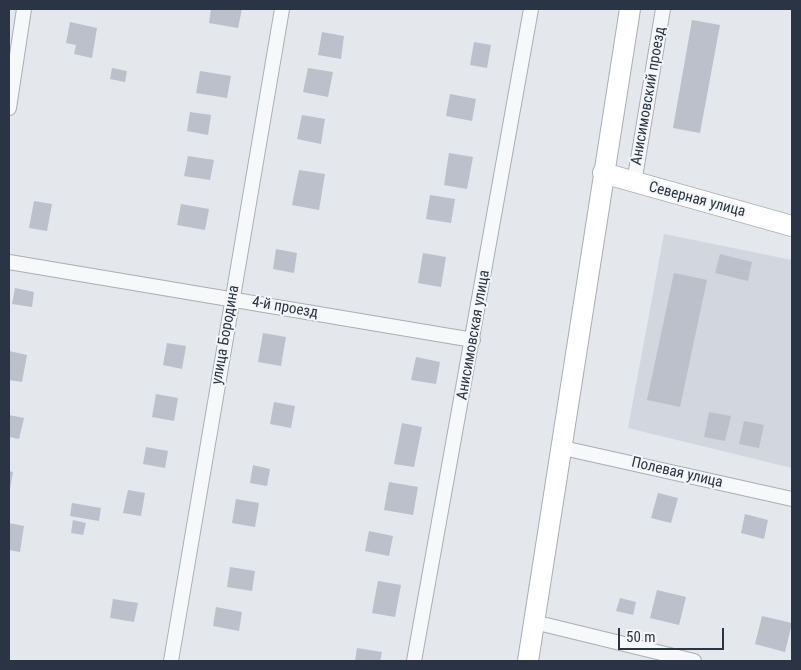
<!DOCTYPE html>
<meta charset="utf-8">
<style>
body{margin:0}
#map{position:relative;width:801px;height:670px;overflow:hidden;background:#e4e7ec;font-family:"Roboto Condensed",sans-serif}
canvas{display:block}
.frame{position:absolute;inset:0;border:10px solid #2b3445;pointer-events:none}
.scale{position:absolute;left:618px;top:628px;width:106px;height:22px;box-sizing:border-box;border:2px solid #2b3445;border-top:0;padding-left:6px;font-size:15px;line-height:18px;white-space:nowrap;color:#2b3445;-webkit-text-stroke:4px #f4f6f9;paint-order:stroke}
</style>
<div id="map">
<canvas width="801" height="670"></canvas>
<div class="frame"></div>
<div class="scale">50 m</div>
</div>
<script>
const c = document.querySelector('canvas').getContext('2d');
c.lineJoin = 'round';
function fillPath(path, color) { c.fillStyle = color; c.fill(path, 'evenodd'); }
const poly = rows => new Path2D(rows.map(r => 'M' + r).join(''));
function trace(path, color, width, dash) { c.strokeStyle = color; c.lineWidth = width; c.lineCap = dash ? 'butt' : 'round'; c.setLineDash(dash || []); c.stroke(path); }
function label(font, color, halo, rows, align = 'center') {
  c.font = font + ' "Roboto Condensed",sans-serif'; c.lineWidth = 4; c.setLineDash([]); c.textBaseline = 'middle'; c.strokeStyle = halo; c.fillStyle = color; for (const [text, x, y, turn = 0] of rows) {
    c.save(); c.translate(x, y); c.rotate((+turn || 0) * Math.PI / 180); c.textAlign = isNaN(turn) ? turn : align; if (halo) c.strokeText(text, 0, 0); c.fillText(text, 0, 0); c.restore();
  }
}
const built = poly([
 [664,234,792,260,792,468,628,428]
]);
const building = poly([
 [211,9,242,9,238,28,209,23],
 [692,20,720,25,700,133,673,128],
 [70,22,97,28,92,58,74,54,76,45,66,43],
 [322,32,344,36,341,59,318,55],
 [474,42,491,45,487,68,470,65],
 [112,68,127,71,125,82,110,79],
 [308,68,333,72,328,97,303,92],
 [200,71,231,76,227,98,196,93],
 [450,94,476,99,472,121,446,116],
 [190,112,211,115,208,135,187,131],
 [302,115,325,119,321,144,297,139],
 [449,153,473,157,467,189,444,185],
 [188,156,214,160,210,180,184,176],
 [299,170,325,174,319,210,292,205],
 [430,195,455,199,451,223,426,219],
 [34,201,52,204,47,231,29,228],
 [181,204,209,209,205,230,177,225],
 [276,249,297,253,294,273,273,269],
 [423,253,446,257,441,287,418,283],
 [720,254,752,262,748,281,715,273],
 [674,273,707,280,680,407,647,400],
 [15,288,34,292,32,307,12,304],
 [263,333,286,337,281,366,258,362],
 [167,343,186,346,182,369,163,365],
 [9,351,27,355,22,382,9,380],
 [416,357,440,362,436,384,411,380],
 [156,394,178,398,174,421,152,417],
 [274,402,295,406,291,428,270,424],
 [709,412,731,416,725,441,704,437],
 [9,415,24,418,19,439,9,437],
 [744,421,764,425,759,448,739,444],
 [402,423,422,427,414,467,394,464],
 [146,447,168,451,165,468,143,464],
 [253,465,270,469,267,486,250,483],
 [9,471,13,472,10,489,9,489],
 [389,482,418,487,413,515,384,510],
 [128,490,145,493,141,516,123,513],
 [658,493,678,498,671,523,651,518],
 [236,499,259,503,255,527,232,523],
 [72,503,101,508,99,521,70,516],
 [745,514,768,520,764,539,741,533],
 [73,520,86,523,83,535,71,533],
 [9,523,24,526,20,552,9,550],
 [369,531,393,536,389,556,365,551],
 [230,567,255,571,252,591,227,587],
 [378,581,401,585,395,617,372,613],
 [657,590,686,597,679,625,650,618],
 [620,598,636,602,633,615,616,611],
 [113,599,138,603,134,622,110,618],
 [216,607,242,612,239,631,213,626],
 [762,616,792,623,785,652,755,644],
 [357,648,382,652,380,661,355,661]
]);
const street = poly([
 [9,108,24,9],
 [634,183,663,9],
 [9,262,473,340],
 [563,448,792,499],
 [534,622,694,661],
 [171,661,282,9],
 [414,661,531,9]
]);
const secondary = poly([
 [603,173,792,226],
 [528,661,630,9]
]);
const streetNames = [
 ["Анисимовский проезд",649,96,-80],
 ["Северная улица",697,200,15],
 ["4-й проезд",285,308,10],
 ["улица Бородина",226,335,-80],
 ["Анисимовская улица",474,335,-80],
 ["Полевая улица",677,473,13]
];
fillPath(built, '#d2d6de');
fillPath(building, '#bbc0ca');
trace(street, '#a9aeb7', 16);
trace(secondary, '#a9aeb7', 22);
trace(street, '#f7f8fa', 14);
trace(secondary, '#fff', 20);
label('15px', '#2b3445', '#f4f6f9', streetNames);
</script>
